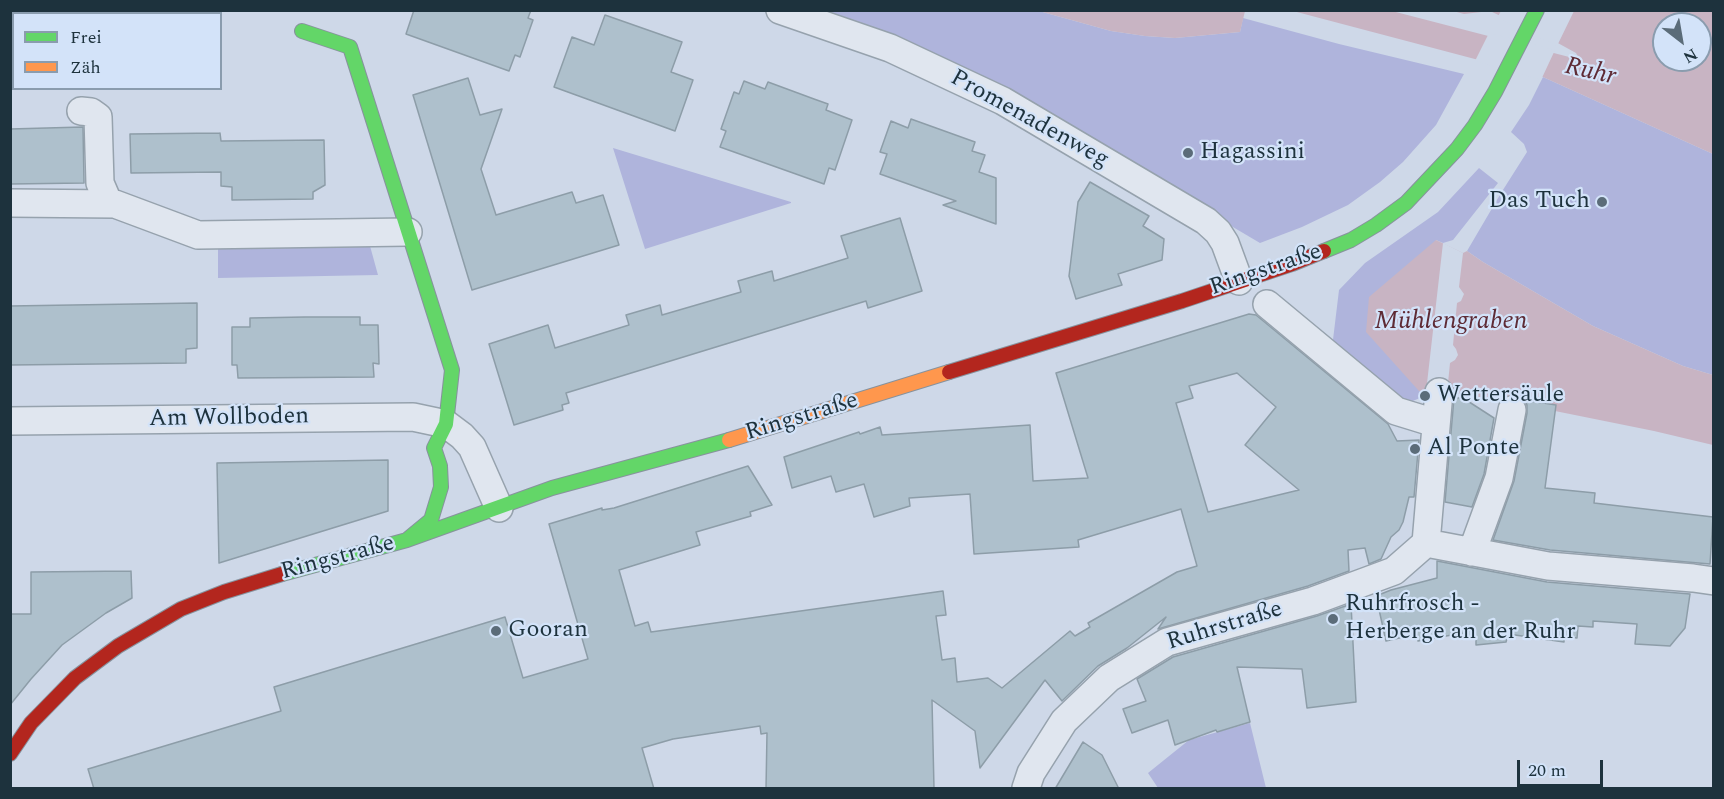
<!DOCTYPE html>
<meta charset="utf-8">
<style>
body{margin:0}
#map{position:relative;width:1724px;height:799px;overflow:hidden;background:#ced8e8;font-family:Spectral,serif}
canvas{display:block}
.frame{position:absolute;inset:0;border:12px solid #1d323d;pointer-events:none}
.legend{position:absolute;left:12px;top:12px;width:210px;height:78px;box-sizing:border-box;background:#d3e3f9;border:2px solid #8a9cae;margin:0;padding:8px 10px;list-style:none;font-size:18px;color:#1d323d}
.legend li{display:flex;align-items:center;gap:12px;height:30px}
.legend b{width:30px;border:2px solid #8a9cae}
.north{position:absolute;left:1652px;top:12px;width:60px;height:60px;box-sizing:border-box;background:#d3e3f9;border:2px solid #8a9cae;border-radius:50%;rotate:149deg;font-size:16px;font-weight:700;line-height:24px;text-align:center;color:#1d323d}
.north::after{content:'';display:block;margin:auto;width:21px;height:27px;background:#5b6c79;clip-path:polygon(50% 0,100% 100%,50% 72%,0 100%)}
.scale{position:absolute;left:1517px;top:760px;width:86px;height:27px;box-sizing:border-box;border:3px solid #1d323d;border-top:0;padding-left:8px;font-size:18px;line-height:21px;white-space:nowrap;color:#1d323d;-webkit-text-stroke:4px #d3e3f9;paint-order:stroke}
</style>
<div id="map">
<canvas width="1724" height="799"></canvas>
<div class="frame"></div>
<ul class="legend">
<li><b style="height:8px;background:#63d668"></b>Frei</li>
<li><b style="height:8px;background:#ff974d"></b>Zäh</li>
</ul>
<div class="north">N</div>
<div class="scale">20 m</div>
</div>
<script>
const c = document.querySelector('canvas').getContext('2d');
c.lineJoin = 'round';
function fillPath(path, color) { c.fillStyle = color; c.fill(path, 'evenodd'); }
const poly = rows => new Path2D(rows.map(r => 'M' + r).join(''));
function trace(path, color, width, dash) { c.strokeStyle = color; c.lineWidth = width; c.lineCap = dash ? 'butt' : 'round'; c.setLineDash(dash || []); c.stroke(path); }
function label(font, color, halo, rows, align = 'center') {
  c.font = font + ' Spectral,serif'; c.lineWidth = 4.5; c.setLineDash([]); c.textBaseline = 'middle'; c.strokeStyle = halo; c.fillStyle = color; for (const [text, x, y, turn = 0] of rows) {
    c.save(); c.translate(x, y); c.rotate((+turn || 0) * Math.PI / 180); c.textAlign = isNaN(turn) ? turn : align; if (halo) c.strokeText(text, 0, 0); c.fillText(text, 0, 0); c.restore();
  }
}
const green = poly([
 [804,11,1039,11,1111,31,1145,36,1175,38,1240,32,1243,18,1339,44,1464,74,1436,125,1403,162,1380,182,1348,205,1302,227,1260,243,965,69],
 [1543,77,1713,154,1713,375,1683,366,1593,326,1483,262,1467,251,1501,193,1527,152,1524,144,1511,132,1529,105],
 [613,148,791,202,791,203,645,249],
 [1479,168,1498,183,1453,240,1443,243,1436,240,1426,392,1420,398,1403,405,1332,348,1339,290,1365,263,1438,212],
 [370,246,378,275,218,278,218,248],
 [1250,723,1266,788,1158,788,1148,773,1189,740]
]);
const water = poly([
 [1039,11,1245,10,1245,11,1240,32,1175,38,1145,36,1111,31],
 [1293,11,1392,11,1573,58,1578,57,1576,53,1556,42,1490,11,1464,14,1453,11,1713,11,1713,154,1543,77],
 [1664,24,1700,24,1700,60,1664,60],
 [1436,240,1463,253,1467,251,1483,262,1593,326,1683,366,1713,375,1713,445,1654,431,1555,411,1459,394,1419,391,1366,332,1369,297]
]);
const pier = poly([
 [1501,11,1574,11,1557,46,1497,18],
 [1489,33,1555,50,1541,80,1475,61],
 [1443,243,1463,253,1459,287,1464,294,1461,301,1457,303,1453,345,1456,349,1458,355,1455,360,1450,363,1447,393,1426,392]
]);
const building = poly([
 [414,10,531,10,528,18,533,20,520,57,515,55,509,71,406,34,414,10],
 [605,15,682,42,671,72,693,80,675,131,554,87,572,37,594,45,605,15],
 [468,78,480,115,502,109,481,169,496,215,572,192,576,203,603,195,619,245,472,290,413,95,468,78],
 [744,81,765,89,768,82,814,99,828,104,826,110,852,120,835,170,829,168,824,184,720,147,726,131,721,129,734,92,739,94,744,81],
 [911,119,975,142,972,151,985,155,979,172,996,178,996,224,943,205,956,201,880,174,887,154,880,152,891,121,908,128,911,119],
 [83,127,84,183,10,184,10,129,83,127],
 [220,133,221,141,324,140,325,185,313,192,313,199,232,200,232,187,221,186,221,172,131,173,130,134,220,133],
 [1090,182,1149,216,1143,226,1164,239,1162,260,1118,274,1122,285,1076,299,1069,276,1078,202,1090,182],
 [900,218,922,291,868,308,866,301,566,393,569,403,562,405,563,410,514,425,489,344,548,325,555,348,629,325,626,315,660,305,662,315,741,292,738,281,772,271,774,281,848,258,841,236,900,218],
 [197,303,197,348,186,349,186,363,10,365,10,306,197,303],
 [1249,314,1256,315,1388,424,1397,441,1419,440,1414,497,1409,497,1403,522,1399,530,1391,537,1381,559,1369,564,1365,548,1348,550,1349,571,1308,586,1158,629,1166,617,1127,648,1098,666,1062,701,1045,680,980,768,975,731,932,700,934,789,766,789,767,733,761,734,760,726,673,739,642,748,654,789,94,789,88,769,281,711,274,687,505,617,523,678,588,659,549,524,602,508,602,510,614,508,748,466,772,505,750,512,751,516,696,532,700,545,619,570,635,626,648,622,651,632,943,591,946,615,936,616,942,660,955,658,957,682,988,678,1002,688,1070,631,1075,636,1090,627,1088,623,1177,572,1197,566,1181,509,1078,540,1079,547,974,554,970,494,909,498,910,506,874,517,864,484,836,492,831,476,792,488,784,457,859,432,860,434,880,427,882,435,1030,425,1033,481,1088,478,1056,373,1249,314],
 [1237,373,1276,407,1245,445,1299,490,1208,512,1176,403,1193,398,1189,386,1237,373],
 [305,317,360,317,360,325,378,325,379,364,373,363,374,377,238,378,237,365,232,365,232,327,250,327,250,318,305,317],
 [1454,398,1463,398,1494,418,1484,474,1472,507,1445,502,1454,398],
 [1524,400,1556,405,1545,488,1595,493,1594,503,1713,517,1710,564,1550,550,1493,540,1514,481,1527,413,1527,405,1524,400],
 [388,460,388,511,219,563,217,463,388,460],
 [1437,561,1547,582,1690,594,1685,628,1670,646,1635,644,1637,624,1593,621,1593,627,1578,626,1577,638,1564,636,1564,642,1508,634,1506,642,1476,645,1476,637,1464,638,1463,633,1418,641,1417,634,1386,641,1376,596,1391,590,1437,578,1437,561],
 [131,571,132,598,106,613,62,645,31,679,10,705,10,614,31,614,31,572,131,571],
 [1351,604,1356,702,1307,708,1302,669,1237,667,1250,722,1217,732,1216,730,1175,745,1168,720,1132,733,1123,709,1146,701,1137,679,1173,657,1317,616,1351,604],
 [1083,742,1102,755,1119,789,1055,789,1083,742]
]);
const street = poly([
 [780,10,890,48,1003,101,1206,221,1218,232,1225,243,1239,281],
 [81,111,91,112,98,117,100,183,109,204],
 [10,203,115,204,198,235,408,232],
 [1267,304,1396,411,1435,423],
 [10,421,413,417,446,424,462,436,472,447,499,508],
 [1426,543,1548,566,1693,578,1714,581],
 [1426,543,1439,392],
 [1472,552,1499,478,1512,410],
 [1026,788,1031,773,1064,721,1109,678,1167,642,1313,601,1394,571,1426,543]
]);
const fast = poly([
 [302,31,350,47,452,370,446,424,434,448,440,466,441,487,431,520,408,539],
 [1324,251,1351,240,1376,225,1406,203,1457,149,1475,125,1495,92,1537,10],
 [282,574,407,540,552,488,729,440]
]);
const slow = poly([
 [729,440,949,372]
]);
const jam = poly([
 [949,372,1182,301,1292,264,1324,251],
 [10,754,31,723,75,678,118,646,181,609,224,592,282,574]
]);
const markers = [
 [1188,153,6,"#5b6c79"],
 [1602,202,6,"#5b6c79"],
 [1425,396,6,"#5b6c79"],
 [1415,449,6,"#5b6c79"],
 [1333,619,6,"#5b6c79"],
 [496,631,6,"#5b6c79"]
];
const streetNames = [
 ["Promenadenweg",1029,120,29],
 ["Ringstraße",1266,271,-19],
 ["Ringstraße",802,418,-17],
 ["Am Wollboden",229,419,-1],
 ["Ringstraße",338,559,-15],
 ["Ruhrstraße",1225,627,-17]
];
const poiNames = [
 ["Hagassini",1200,153],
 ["Das Tuch",1590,202,"right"],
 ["Wettersäule",1437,396],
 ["Al Ponte",1427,449],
 ["Ruhrfrosch -",1345,605],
 ["Herberge an der Ruhr",1345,633],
 ["Gooran",508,631]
];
const waterNames = [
 ["Ruhr",1590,73,13],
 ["Mühlengraben",1451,323]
];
fillPath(green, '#afb4dc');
fillPath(water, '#c8b4c3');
fillPath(pier, '#ced8e8');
fillPath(building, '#aec0cc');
trace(building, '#8d9da8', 1.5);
trace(street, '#96a2ad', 30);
trace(fast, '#87929d', 16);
trace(slow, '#87929d', 16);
trace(jam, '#87929d', 16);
trace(street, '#e0e6ef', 27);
trace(fast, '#63d668', 14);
trace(slow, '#ff974d', 14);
trace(jam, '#b3261e', 14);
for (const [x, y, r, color] of markers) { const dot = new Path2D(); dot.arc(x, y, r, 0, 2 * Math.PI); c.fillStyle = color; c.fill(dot); trace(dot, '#d3e3f9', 2); }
label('24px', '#1d323d', '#d3e3f9', streetNames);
label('24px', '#1d323d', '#d3e3f9', poiNames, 'left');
label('italic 26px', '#5e2b35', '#d3e3f9', waterNames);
</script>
